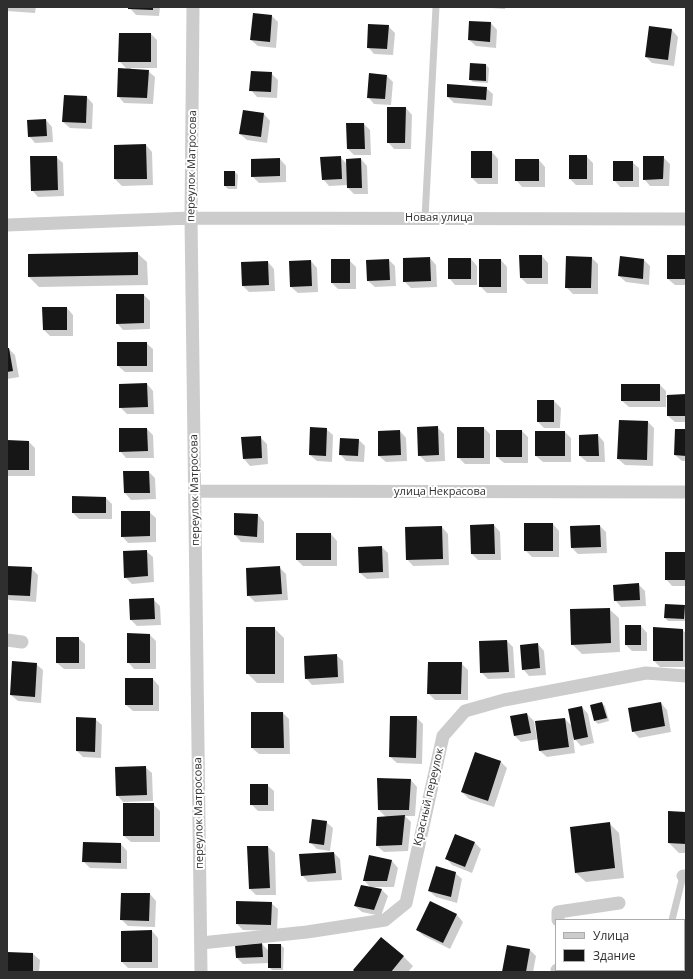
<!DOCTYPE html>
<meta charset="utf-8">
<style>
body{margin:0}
#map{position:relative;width:693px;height:979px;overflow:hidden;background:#fff;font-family:"Open Sans",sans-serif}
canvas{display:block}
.frame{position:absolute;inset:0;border:8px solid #2f2f2f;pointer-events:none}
.legend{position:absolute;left:555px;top:919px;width:130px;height:52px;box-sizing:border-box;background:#fff;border:1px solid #acacac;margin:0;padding:5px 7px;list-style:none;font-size:12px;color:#2f2f2f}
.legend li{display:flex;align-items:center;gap:8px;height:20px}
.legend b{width:20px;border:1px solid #acacac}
</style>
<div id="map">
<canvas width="693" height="979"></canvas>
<div class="frame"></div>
<ul class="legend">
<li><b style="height:5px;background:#ccc"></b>Улица</li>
<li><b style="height:11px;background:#161616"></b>Здание</li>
</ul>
</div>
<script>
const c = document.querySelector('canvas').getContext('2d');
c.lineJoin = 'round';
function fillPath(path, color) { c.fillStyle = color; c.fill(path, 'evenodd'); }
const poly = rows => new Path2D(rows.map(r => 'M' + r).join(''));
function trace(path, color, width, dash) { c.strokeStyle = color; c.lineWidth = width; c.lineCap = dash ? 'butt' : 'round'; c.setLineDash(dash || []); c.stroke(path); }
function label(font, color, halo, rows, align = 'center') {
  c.font = font + ' "Open Sans",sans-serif'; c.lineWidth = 4; c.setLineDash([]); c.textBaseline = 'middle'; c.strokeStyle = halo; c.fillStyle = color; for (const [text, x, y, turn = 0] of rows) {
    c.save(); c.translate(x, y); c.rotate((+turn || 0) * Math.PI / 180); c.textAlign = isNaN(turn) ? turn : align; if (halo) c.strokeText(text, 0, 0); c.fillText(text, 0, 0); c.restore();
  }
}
const shadow = poly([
 [7,7,36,7,35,13,7,11],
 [129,7,160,7,159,16,136,15],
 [477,7,505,7,505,9],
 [272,16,278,22,276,48,258,46,251,40],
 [491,23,497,30,496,48,476,46,469,40],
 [388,26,395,33,393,55,374,54,368,47],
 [672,30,678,37,674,66,652,63,646,57],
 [151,34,157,40,157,68,131,68,131,70,148,71,155,77,153,104,124,103,118,96,127,69,119,61],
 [471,64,486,65,489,68,488,83,473,82,470,79],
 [271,73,278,80,277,98,257,97,251,90],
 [387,76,393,82,391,105,374,104,368,97],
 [486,88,493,94,492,106,454,103,448,97],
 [87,97,93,104,92,129,70,128,63,122],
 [406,108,412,115,411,149,394,149,388,142],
 [264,114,270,121,267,143,247,140,240,134],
 [46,120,52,127,53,142,35,143,29,136],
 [364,124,370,130,371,155,354,155,348,149],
 [146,145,152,152,153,185,122,186,115,179,115,146],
 [492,152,498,159,498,184,478,184,472,178],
 [586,156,593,163,593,185,576,185,570,179],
 [56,157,63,163,64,196,38,197,32,190],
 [340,157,347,164,361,159,367,166,368,194,354,194,348,188,348,185,329,186,323,179],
 [663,157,670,164,669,186,650,186,644,179],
 [280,159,286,166,286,182,259,183,252,176],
 [539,160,545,167,545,187,522,187,516,180],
 [632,162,639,168,639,187,620,187,614,180],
 [235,172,238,175,237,189,228,189,225,186],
 [137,253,147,262,148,285,39,287,29,277],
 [542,256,548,263,548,284,527,284,521,278],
 [686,256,686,285,675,285,668,279],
 [621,257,644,260,650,266,649,285,626,282,619,276],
 [430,258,436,265,437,287,411,288,404,281],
 [592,258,598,264,598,294,573,294,566,287],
 [471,259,477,266,477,285,455,285,449,278],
 [349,260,356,267,356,289,338,289,332,283],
 [389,260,395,266,396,286,375,287,368,281],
 [501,260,507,267,507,293,487,293,480,286],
 [311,261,317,268,318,292,298,293,291,287],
 [268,262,274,269,275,291,249,292,243,286],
 [144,295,150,301,150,329,123,330,117,323],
 [67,308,73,315,73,336,50,336,44,330],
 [146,343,153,349,153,372,125,372,118,366],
 [7,349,9,349,15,355,19,377,7,379],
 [147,384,153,391,154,414,127,414,120,407],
 [660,385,666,391,666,396,686,395,686,422,675,422,668,416,668,397,666,397,666,407,629,407,622,401],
 [538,401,554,401,561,408,560,428,544,428,538,422],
 [648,422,654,428,653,466,625,465,618,459],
 [437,427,444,434,445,461,426,462,419,455],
 [484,428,490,434,490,464,465,464,458,457],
 [147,429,153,435,154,458,126,458,120,451],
 [326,429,333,435,332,462,317,461,310,455],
 [686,430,686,461,682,461,675,455],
 [400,431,406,438,407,461,386,462,379,456],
 [522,431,528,437,528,463,504,463,497,457],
 [565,432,571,438,571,462,543,462,536,456],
 [598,435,604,442,605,462,587,462,580,456],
 [260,437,267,444,268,464,250,466,244,459,242,438],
 [359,440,365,446,364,462,346,461,340,454],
 [7,441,29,442,35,448,35,476,7,476],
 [124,472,149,472,155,478,156,499,131,500,125,493],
 [106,498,112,504,112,519,79,519,73,513],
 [149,512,156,518,156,542,128,543,122,536],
 [258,515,264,522,264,543,241,542,235,535],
 [553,524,559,531,559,557,532,557,525,550],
 [494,525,500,532,501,560,478,560,472,554],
 [600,526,606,532,607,553,578,554,572,548],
 [442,527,448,534,449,565,413,566,407,559],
 [331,534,337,541,337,566,303,566,297,560],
 [382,547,388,553,389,578,367,579,360,573],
 [146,551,153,557,154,582,132,584,125,577],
 [686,553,686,586,672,586,666,579],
 [7,567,31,568,38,575,36,602,9,600,7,598],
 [280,568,286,574,288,600,255,602,248,595],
 [638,584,645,591,646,606,621,607,615,600],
 [153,599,160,606,161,625,137,626,131,620],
 [684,606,686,608,686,621,668,621,665,618],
 [609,609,619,618,620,652,582,654,572,644],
 [641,626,647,633,647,651,632,651,626,645],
 [274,628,284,638,284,683,257,683,247,673],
 [682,630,686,633,686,667,660,667,654,661],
 [150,635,156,641,156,669,134,669,128,662],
 [78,638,85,644,85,669,64,669,57,663],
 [507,641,513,647,515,678,488,679,481,672],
 [538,644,544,651,546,675,529,676,523,669],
 [336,655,343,661,344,683,312,685,306,678],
 [461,663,468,670,468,700,435,700,428,693],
 [36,664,43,670,41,703,18,701,11,695],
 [153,679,159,686,159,711,133,711,126,705],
 [602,703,605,706,609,721,598,724,595,721,591,706],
 [661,703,667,710,671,732,639,738,633,731],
 [582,707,588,714,594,743,581,746,573,737,575,753,547,757,540,751,539,739,521,742,515,736,527,714,534,721,537,739,565,719,572,726],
 [283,713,289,719,290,754,259,754,252,748],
 [416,717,423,724,422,764,397,763,390,757],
 [95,719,102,725,101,758,83,757,77,751],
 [475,753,501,762,507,768,494,807,469,799,462,792],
 [145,767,152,773,153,801,123,802,117,795],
 [411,780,417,787,415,816,405,816,411,822,408,851,384,852,377,846,386,817,379,810],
 [267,785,274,791,274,811,258,811,251,804],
 [153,804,160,811,160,842,131,842,124,836],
 [686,813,686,853,679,853,669,843],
 [326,822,333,828,330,851,317,849,310,842],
 [609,823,619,833,624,878,586,882,576,873],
 [455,835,475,843,481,849,472,873,452,865,446,858],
 [121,844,127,851,127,869,90,868,83,861],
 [248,847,268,847,275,853,276,895,256,895,250,889],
 [334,853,340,859,342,880,308,882,302,875],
 [370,856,392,861,398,868,394,887,370,887,364,880],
 [455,873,462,879,457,903,436,897,429,891],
 [382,890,388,896,381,916,362,912,355,906],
 [150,894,156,901,155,927,128,926,121,919],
 [431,902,457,915,463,922,450,949,424,936,417,930],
 [271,903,278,909,277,931,243,930,237,924],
 [152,931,158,938,158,968,128,968,122,962],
 [262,944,269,951,281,945,284,948,283,970,272,970,269,967,269,963,243,964,237,958,236,946],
 [530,950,536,956,533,972,503,972],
 [7,953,33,954,40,960,39,972,7,972],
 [404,957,413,966,408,972,356,972]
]);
const building = poly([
 [128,7,153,7,153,10,128,9],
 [253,13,272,15,270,42,250,40],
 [469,21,491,22,490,42,468,40],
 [368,24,389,25,387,49,367,48],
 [649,26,672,29,668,60,645,57],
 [119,33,151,33,151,62,118,62],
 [470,63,486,64,486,81,469,80],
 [118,68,149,70,147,98,117,97],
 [251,71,272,72,271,92,249,91],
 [369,73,387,75,385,99,367,98],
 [447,84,487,87,486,100,447,97],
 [64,95,87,96,86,123,62,122],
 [387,107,406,107,405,143,387,143],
 [243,110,264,113,261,137,239,134],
 [46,119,47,136,28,137,27,120],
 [346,123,364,123,365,149,347,149],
 [146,144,147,179,114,179,114,145],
 [471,151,492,151,492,178,471,178],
 [569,155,587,155,587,179,569,179],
 [30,156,57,156,58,190,31,191],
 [341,156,342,179,322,180,320,157],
 [643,156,664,156,663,179,643,180],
 [280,158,280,176,251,177,251,159],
 [361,158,362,188,347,188,346,159],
 [515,159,539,159,539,181,515,181],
 [613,161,633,161,633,181,613,181],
 [224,171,235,171,235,186,224,186],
 [138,252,138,275,28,277,28,254],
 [519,255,542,255,542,278,520,278],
 [667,255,686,255,686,279,667,279],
 [566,256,592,257,591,288,565,288],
 [620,256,644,259,643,279,618,276],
 [430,257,431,281,403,282,403,258],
 [448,258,471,258,471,279,448,279],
 [331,259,350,259,350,283,331,283],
 [389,259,390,280,367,281,366,260],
 [479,259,501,259,501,287,479,287],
 [311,260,312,286,290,287,289,261],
 [268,261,269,285,242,286,241,262],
 [116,294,144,294,144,323,116,324],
 [42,307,67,307,67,330,43,330],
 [117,342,147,342,147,366,117,366],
 [7,348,9,348,13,371,7,372],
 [147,383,148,407,119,408,119,384],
 [621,384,660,384,660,401,621,401],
 [686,394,686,416,667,416,667,395],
 [537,400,554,400,554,422,537,422],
 [619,420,648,421,647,460,617,459],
 [438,426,439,455,418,456,417,427],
 [310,427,327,428,326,456,309,455],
 [457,427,484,427,484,458,457,458],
 [119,428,147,428,148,451,119,452],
 [675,429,686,429,686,456,674,455],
 [400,430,401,455,378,456,378,431],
 [496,430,522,430,522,457,496,457],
 [535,431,565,431,565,456,535,456],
 [598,434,599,456,579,456,579,435],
 [261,436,262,458,243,459,241,437],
 [340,438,359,439,358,456,339,455],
 [7,440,29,441,29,470,7,470],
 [123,471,149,471,150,493,124,493],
 [72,496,106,497,106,513,72,513],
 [121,511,150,511,150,536,121,537],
 [234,513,258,514,257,537,234,535],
 [524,523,553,523,553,551,524,551],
 [494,524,495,554,471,554,470,525],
 [600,525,601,547,571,548,570,526],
 [442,526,443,559,406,560,405,527],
 [296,533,331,533,331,560,296,560],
 [382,546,383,572,359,573,358,547],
 [147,550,148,576,124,578,123,551],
 [665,552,686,552,686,580,665,580],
 [7,566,32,567,30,596,7,595],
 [280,566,282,594,247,596,246,568],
 [639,583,640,600,614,601,613,585],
 [154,598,155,619,130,620,129,599],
 [665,604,685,605,684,619,664,618],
 [610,608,611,643,571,645,570,609],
 [625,625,641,625,641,645,625,645],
 [246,627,275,627,275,674,246,674],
 [653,627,683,629,683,661,653,661],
 [127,633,150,634,150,663,127,663],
 [56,637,79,637,79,663,56,663],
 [507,640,509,672,480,673,479,641],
 [538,643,540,668,522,670,520,645],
 [337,654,338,677,305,679,304,656],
 [12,661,37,663,35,697,10,695],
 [428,662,462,662,461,694,427,694],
 [125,678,153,678,153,705,125,705],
 [602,702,607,718,594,721,590,705],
 [661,702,665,726,632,732,628,708],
 [582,706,588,737,574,740,568,709],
 [251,712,283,712,284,748,251,748],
 [527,713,531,733,514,736,510,716],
 [390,716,417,716,416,758,389,757],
 [76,717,96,718,95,752,76,751],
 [565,718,569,747,539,751,535,721],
 [475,752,501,761,488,801,461,792],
 [146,766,147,795,116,796,115,767],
 [377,778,411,779,409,810,378,810],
 [250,784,268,784,268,805,250,805],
 [123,803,154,803,154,836,123,836],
 [668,811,686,812,686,844,668,843],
 [405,815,402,845,376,846,377,817],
 [312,819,327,821,324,845,309,843],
 [610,822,615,868,575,873,570,827],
 [455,834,475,842,465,867,445,859],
 [83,842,121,843,121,863,82,862],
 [247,846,268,846,270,888,249,889],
 [334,852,336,873,301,876,299,854],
 [369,855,392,860,387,881,363,881],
 [436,866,456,872,451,897,428,891],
 [361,885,382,889,374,910,354,906],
 [121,893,150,893,149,921,120,920],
 [236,901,272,902,271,925,236,924],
 [430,901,457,914,443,943,416,930],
 [152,930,152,962,121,962,121,931],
 [381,937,404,956,391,972,355,972,353,970],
 [262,943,263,957,236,958,235,945],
 [268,944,281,944,281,968,268,968],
 [507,945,530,949,526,972,502,972],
 [7,952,33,953,33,972,7,972]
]);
const lane = poly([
 [425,218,436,7],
 [672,920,683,876],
 [684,953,686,953],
 [665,970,665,972]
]);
const street = poly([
 [193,7,191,218,201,972],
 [7,225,191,218,686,219],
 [195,491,686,492],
 [7,640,22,642],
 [683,876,686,876],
 [558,920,558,912,619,903],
 [201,943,307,932,385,920,406,903,443,736,465,711,504,700,646,673,686,676],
 [557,972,557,970]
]);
const streetNames = [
 ["переулок Матросова",192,166,-89],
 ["Новая улица",439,218],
 ["переулок Матросова",195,490,-91],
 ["улица Некрасова",440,492],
 ["Красный переулок",429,797,-77],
 ["переулок Матросова",199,813,-91]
];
fillPath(shadow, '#0003');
fillPath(building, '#161616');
trace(lane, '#ccc', 7);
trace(street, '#ccc', 13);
label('11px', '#2f2f2f', '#fff', streetNames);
</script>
